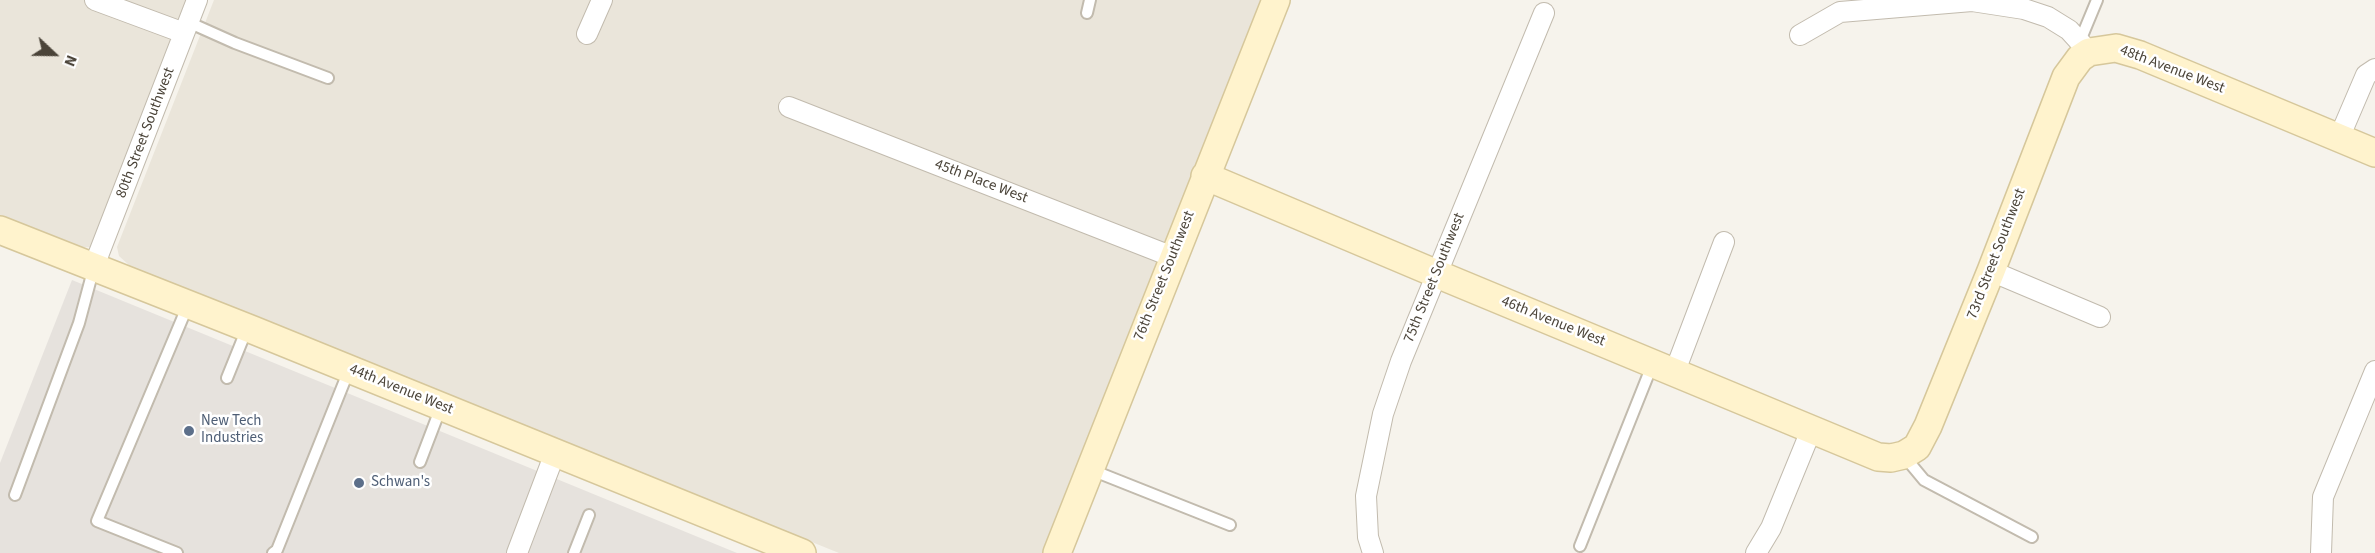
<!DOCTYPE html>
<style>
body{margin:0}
#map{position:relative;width:2375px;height:553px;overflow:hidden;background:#f6f3ec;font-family:"Source Sans 3",sans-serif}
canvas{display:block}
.north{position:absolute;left:24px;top:24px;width:60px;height:60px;-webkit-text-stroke:4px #fff;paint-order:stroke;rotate:112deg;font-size:16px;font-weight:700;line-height:24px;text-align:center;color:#4b4439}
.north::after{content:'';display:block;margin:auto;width:21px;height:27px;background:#4b4439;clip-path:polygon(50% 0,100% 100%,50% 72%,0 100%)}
</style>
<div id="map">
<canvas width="2375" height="553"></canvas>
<div class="north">N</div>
</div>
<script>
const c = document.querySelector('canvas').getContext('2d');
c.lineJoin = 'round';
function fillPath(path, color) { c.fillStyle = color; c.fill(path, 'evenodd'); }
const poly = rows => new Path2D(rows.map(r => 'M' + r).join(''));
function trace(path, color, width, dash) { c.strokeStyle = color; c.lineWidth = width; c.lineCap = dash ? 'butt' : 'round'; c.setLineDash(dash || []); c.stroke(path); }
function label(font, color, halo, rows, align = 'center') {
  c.font = font + ' "Source Sans 3",sans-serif'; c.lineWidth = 5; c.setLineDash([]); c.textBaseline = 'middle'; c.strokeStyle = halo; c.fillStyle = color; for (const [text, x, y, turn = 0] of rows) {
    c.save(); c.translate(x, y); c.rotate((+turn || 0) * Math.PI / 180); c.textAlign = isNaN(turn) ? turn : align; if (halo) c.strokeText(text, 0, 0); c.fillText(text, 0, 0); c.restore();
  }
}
const residential = poly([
 [0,0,187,0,92,247,71,248,0,220],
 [214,0,1265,0,1050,553,839,553,130,266,119,256,117,247]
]);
const industrial = poly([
 [72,280,737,553,0,553,0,463]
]);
const lane = poly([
 [1087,13,1090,0],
 [188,22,235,43,328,78],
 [2080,41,2097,0],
 [227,378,244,336,251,331],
 [1904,456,1924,480,2032,537],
 [420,462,441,407],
 [1089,469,1230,525],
 [15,495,79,323,94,267],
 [1580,546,1653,363],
 [177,553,97,521,188,305],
 [273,553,277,550,349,370],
 [574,553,589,515]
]);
const street = poly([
 [95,0,184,33],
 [587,34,602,0],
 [1800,35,1840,12,1972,1,2024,9,2048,17,2069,30,2089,52],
 [789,107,1173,257],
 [2339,138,2366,75,2375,69],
 [94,266,197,0],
 [1991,271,2100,317],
 [1675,371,1724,242],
 [517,553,555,453],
 [1373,553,1368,537,1366,496,1383,414,1401,361,1544,13],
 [1756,553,1771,528,1812,428],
 [2321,553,2323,497,2375,371]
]);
const secondary = poly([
 [1205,176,1437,274,1878,457,1891,458,1904,455,1917,447,1928,426,1991,271,2066,77,2080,58,2089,52,2116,48,2140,55,2375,153],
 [0,230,253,330,802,553],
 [1057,553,1276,0]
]);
const markers = [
 [189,431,6,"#5c6f8a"],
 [359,483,6,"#5c6f8a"]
];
const streetNames = [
 ["48th Avenue West",2172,70,21],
 ["80th Street Southwest",146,133,-69],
 ["45th Place West",981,182,21],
 ["73rd Street Southwest",1997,254,-69],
 ["76th Street Southwest",1165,276,-68],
 ["75th Street Southwest",1435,278,-68],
 ["46th Avenue West",1553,322,22],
 ["44th Avenue West",401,390,22]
];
const serviceNames = [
 ["New Tech",201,422],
 ["Industries",201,439],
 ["Schwan's",371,483]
];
fillPath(residential, '#eae5da');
fillPath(industrial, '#e6e2dd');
trace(lane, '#c2bbae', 14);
trace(street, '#c2bbae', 22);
trace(secondary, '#d6c79b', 30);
trace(lane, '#fff', 10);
trace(street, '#fff', 20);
trace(secondary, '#fff3cd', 27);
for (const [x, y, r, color] of markers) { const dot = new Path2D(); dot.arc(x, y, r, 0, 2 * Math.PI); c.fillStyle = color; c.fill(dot); trace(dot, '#fff', 2); }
label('15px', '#4b4439', '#fff', streetNames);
label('15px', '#4e5e75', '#fff', serviceNames, 'left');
</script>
